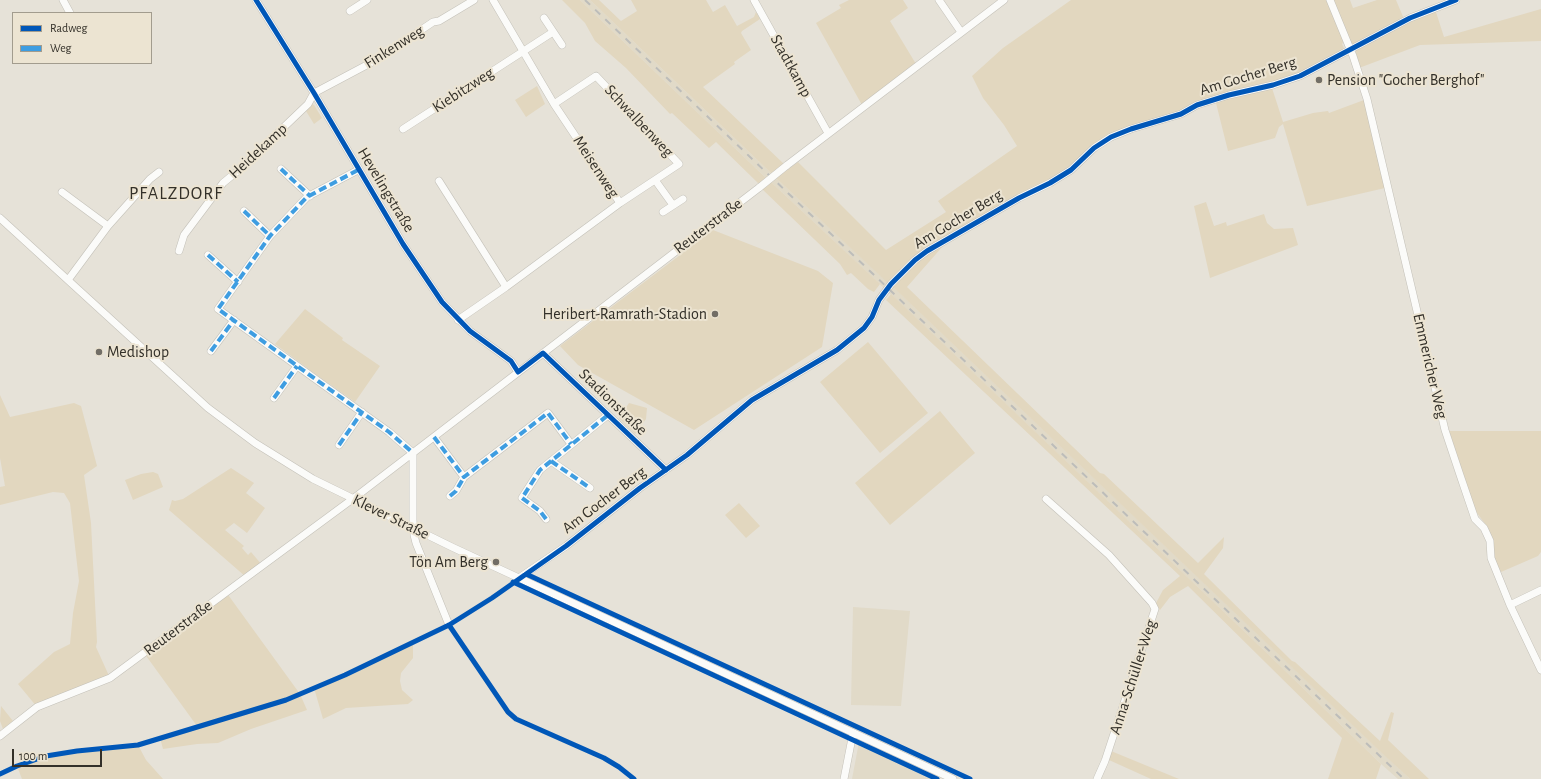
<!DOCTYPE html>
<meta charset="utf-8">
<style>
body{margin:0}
#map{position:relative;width:1541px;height:779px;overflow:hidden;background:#e6e2d8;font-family:"Alegreya Sans",sans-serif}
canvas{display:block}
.legend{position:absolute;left:12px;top:12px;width:140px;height:52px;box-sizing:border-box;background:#ece4d2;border:1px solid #a29c8e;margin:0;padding:5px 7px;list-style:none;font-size:12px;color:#333029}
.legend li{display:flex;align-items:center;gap:8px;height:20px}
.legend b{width:20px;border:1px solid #a29c8e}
.scale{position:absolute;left:12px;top:749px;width:90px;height:18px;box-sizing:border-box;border:2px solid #333029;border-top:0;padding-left:5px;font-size:12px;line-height:14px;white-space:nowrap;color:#333029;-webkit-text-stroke:3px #ece4d2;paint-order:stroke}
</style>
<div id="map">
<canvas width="1541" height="779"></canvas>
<ul class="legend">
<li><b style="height:5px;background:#0057b8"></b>Radweg</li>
<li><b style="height:5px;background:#3e9de1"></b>Weg</li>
</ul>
<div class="scale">100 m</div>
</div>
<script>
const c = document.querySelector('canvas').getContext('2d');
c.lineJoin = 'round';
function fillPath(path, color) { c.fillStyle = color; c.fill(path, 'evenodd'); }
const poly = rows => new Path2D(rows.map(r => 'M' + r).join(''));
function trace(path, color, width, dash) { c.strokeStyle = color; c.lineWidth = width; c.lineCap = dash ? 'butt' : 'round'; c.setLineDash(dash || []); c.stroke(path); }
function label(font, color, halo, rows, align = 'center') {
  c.font = font + ' "Alegreya Sans",sans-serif'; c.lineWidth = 4; c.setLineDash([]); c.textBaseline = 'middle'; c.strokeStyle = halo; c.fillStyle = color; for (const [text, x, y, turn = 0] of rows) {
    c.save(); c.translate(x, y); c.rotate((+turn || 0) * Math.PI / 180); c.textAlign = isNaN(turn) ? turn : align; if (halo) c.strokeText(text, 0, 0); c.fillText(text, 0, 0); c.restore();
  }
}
const built = poly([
 [580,0,590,0,772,174,766,178],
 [776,178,885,279,1410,779,1398,779,1381,764,1268,654,887,291,771,182],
 [853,607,910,611,901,706,851,705],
 [859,742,937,779,852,779]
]);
const green = poly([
 [562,0,580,0,766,178,759,184,716,142,709,148,672,113,670,114,626,68,595,41,585,23],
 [590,0,599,0,621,21,637,11,631,0,706,0,713,12,725,5,737,26,754,17,756,12,760,19,742,31,741,33,751,50,734,62,735,64,703,87,784,164,772,174],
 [849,0,903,0,908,8,890,21,916,64,862,105,816,23,841,8,839,5],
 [1071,0,1327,0,1344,41,1342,44,1344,48,1343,50,1297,74,1186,109,1110,136,1070,169,922,253,889,284,776,178,798,162,886,250,946,212,938,201,1017,146,1004,125,983,98,972,76,1003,48],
 [1333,0,1350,0,1353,8,1377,0,1396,0,1404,19,1355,45,1351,43],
 [1435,9,1444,37,1541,9,1541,41,1420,45,1359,68,1355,54,1357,48],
 [537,86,545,104,526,117,515,100],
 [1272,88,1283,122,1313,113,1328,111,1329,113,1364,100,1385,188,1307,206,1283,124,1279,127,1275,138,1228,151,1216,103,1231,97],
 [312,104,314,105,322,118,314,124,306,111],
 [771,182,880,284,874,292,868,289,851,273,847,275,840,264,762,189],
 [1206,202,1214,226,1226,222,1227,226,1264,214,1267,223,1274,229,1293,228,1298,245,1210,278,1194,206],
 [713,230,818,271,833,283,822,347,694,430,578,365,560,346],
 [943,246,907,287,1100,473,1104,474,1198,563,1224,537,1223,548,1204,574,1292,661,1295,662,1380,741,1391,712,1394,713,1388,740,1429,779,1410,779,1384,755,892,286,924,255],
 [891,294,1268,654,1381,764,1398,779,1381,764,1376,779,1328,779,1342,738,1188,586,1170,597,1160,610,1155,605,1163,590,1180,576,886,300],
 [305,309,343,338,342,340,380,366,355,402,318,376,275,344],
 [868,342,928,413,880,453,820,382],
 [0,395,10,417,74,403,81,406,97,466,84,475,91,523,97,642,96,647,110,678,37,707,18,684,54,652,70,644,73,613,79,581,70,503,64,493,53,492,0,505,0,487,5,486,0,458],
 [629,403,647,408,646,419,635,434,619,418],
 [940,411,975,453,890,525,855,483],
 [1449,431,1541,431,1541,552,1538,556,1501,572,1495,560,1492,537,1486,525,1474,509],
 [231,468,254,483,246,493,265,508,247,533,234,523,225,530,244,546,242,548,248,555,251,552,262,565,246,577,169,510,172,500,175,501,183,499],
 [153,472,158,474,163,487,133,500,125,480,141,474],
 [739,503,760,526,746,538,725,515],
 [226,592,300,694,307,710,251,729,218,743,197,744,163,749,160,738,197,726,144,653],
 [413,643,413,658,401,673,400,681,402,690,413,700,408,704,346,708,323,719,314,688,345,675],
 [1,706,13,721,3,729,0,721],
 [138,745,146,760,163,779,22,779,17,766,46,756,77,751],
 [1111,751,1179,779,1151,779,1109,760]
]);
const minor = poly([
 [63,0,70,13],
 [256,0,314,93,403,244,442,302,470,331,511,361,518,372],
 [493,0,554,104,620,203],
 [754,0,828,133],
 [939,0,961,32],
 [1330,0,1353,56,1367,99,1445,430,1460,475,1475,519,1484,528,1490,541,1491,558,1510,605,1541,670],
 [350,11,367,0],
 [544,18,562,45],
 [403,129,553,32],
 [786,166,1004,0],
 [281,169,310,196],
 [358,170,307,197,270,236,218,309,389,432,413,453],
 [655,180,673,205],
 [439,181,506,287],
 [62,192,108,226],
 [244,211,270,236],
 [663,212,683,199],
 [0,218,208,408,255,443,313,479,454,548,953,779],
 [179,251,184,235,223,183,240,169,308,104,314,93,378,59,433,22,439,21,474,0],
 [208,255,238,282],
 [68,280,108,226,150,179,159,172],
 [458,320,506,287,620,203,679,164,596,76,554,104],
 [211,351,234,320],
 [543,353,666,470],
 [274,398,297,366],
 [434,437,464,477,548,413,571,444],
 [339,445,362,412],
 [413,453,413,520,414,535,416,543,449,625],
 [551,461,590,488],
 [450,496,456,491,464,477],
 [1046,499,1109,555,1152,603,1155,609,1105,761,1097,779],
 [546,519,540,511,522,498,540,470,608,415],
 [519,578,566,546,640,488,687,455,752,400,837,350,864,328,872,317,879,300,891,284,915,260,927,251,1019,198,1050,183,1071,170,1094,148,1111,137,1131,129,1181,114,1197,105,1229,95,1273,85,1300,76,1410,18,1456,0],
 [1510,605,1541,590],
 [0,736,37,707,110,678,358,495,760,187],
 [844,779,853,733]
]);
const rail = poly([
 [585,0,1404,779]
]);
const minorBridge = poly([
 [760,187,786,166]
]);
const quiet = poly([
 [281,169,310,196],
 [358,170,307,197,270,236,218,309,389,432,413,453],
 [244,211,270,236],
 [208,255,238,282],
 [211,351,234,320],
 [274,398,297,366],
 [434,437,464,477,548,413,571,444],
 [339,445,362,412],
 [551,461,590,488],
 [450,496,456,491,464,477],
 [546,519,540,511,522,498,540,470,608,415]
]);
const cycleway = poly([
 [256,0,314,93,403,244,442,302,470,331,511,361,518,372,543,353,666,470],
 [526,574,970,779],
 [513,582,937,779],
 [449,625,508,712,516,719,604,758,619,767,634,779],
 [0,774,17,766,46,756,77,751,138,745,286,700,345,675,449,625,492,598,566,546,640,488,687,455,752,400,837,350,864,328,872,317,879,300,891,284,915,260,927,251,1019,198,1050,183,1071,170,1094,148,1111,137,1131,129,1181,114,1197,105,1229,95,1273,85,1300,76,1410,18,1456,0]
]);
const markers = [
 [1319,80,4,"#726e66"],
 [715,314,4,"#726e66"],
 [99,352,4,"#726e66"],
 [496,562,4,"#726e66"]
];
const streetNames = [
 ["Finkenweg",394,47,-32],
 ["Stadtkamp",791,66,61],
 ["Am Gocher Berg",1248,76,-17],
 ["Kiebitzweg",463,90,-33],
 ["Schwalbenweg",639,121,47],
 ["Heidekamp",258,151,-43],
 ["Meisenweg",596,167,57],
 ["Hevelingstraße",386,190,59],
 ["Am Gocher Berg",958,219,-31],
 ["Reuterstraße",708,226,-37],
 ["Emmericher Weg",1430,366,77],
 ["Stadionstraße",613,402,44],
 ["Am Gocher Berg",604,500,-37],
 ["Klever Straße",391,517,26],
 ["Reuterstraße",178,628,-37],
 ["Anna-Schüller-Weg",1133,677,-72]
];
const poiNames = [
 ["Pension \"Gocher Berghof\"",1327,80],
 ["Heribert-Ramrath-Stadion",707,314,"right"],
 ["Medishop",107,352],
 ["Tön Am Berg",488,562,"right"]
];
const quarterNames = [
 ["PFALZDORF",176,194]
];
fillPath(built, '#e1dac8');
fillPath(green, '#e2d7bf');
trace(minor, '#c3c0b8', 8);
trace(minor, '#fbfbf9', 7);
trace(rail, '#bdbdba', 2, [7, 7]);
trace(minorBridge, '#c3c0b8', 8, []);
trace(minorBridge, '#fbfbf9', 7);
trace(quiet, '#3e9de1', 4, [8, 4]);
trace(cycleway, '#0057b8', 5);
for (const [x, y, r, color] of markers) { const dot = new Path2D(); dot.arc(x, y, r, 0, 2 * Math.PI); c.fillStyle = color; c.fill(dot); trace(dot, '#ece4d2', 1.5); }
label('16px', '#333029', '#ece4d2', streetNames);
label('16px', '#333029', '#ece4d2', poiNames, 'left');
c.letterSpacing = '1px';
label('18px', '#333029', '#ece4d2', quarterNames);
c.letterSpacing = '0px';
</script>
